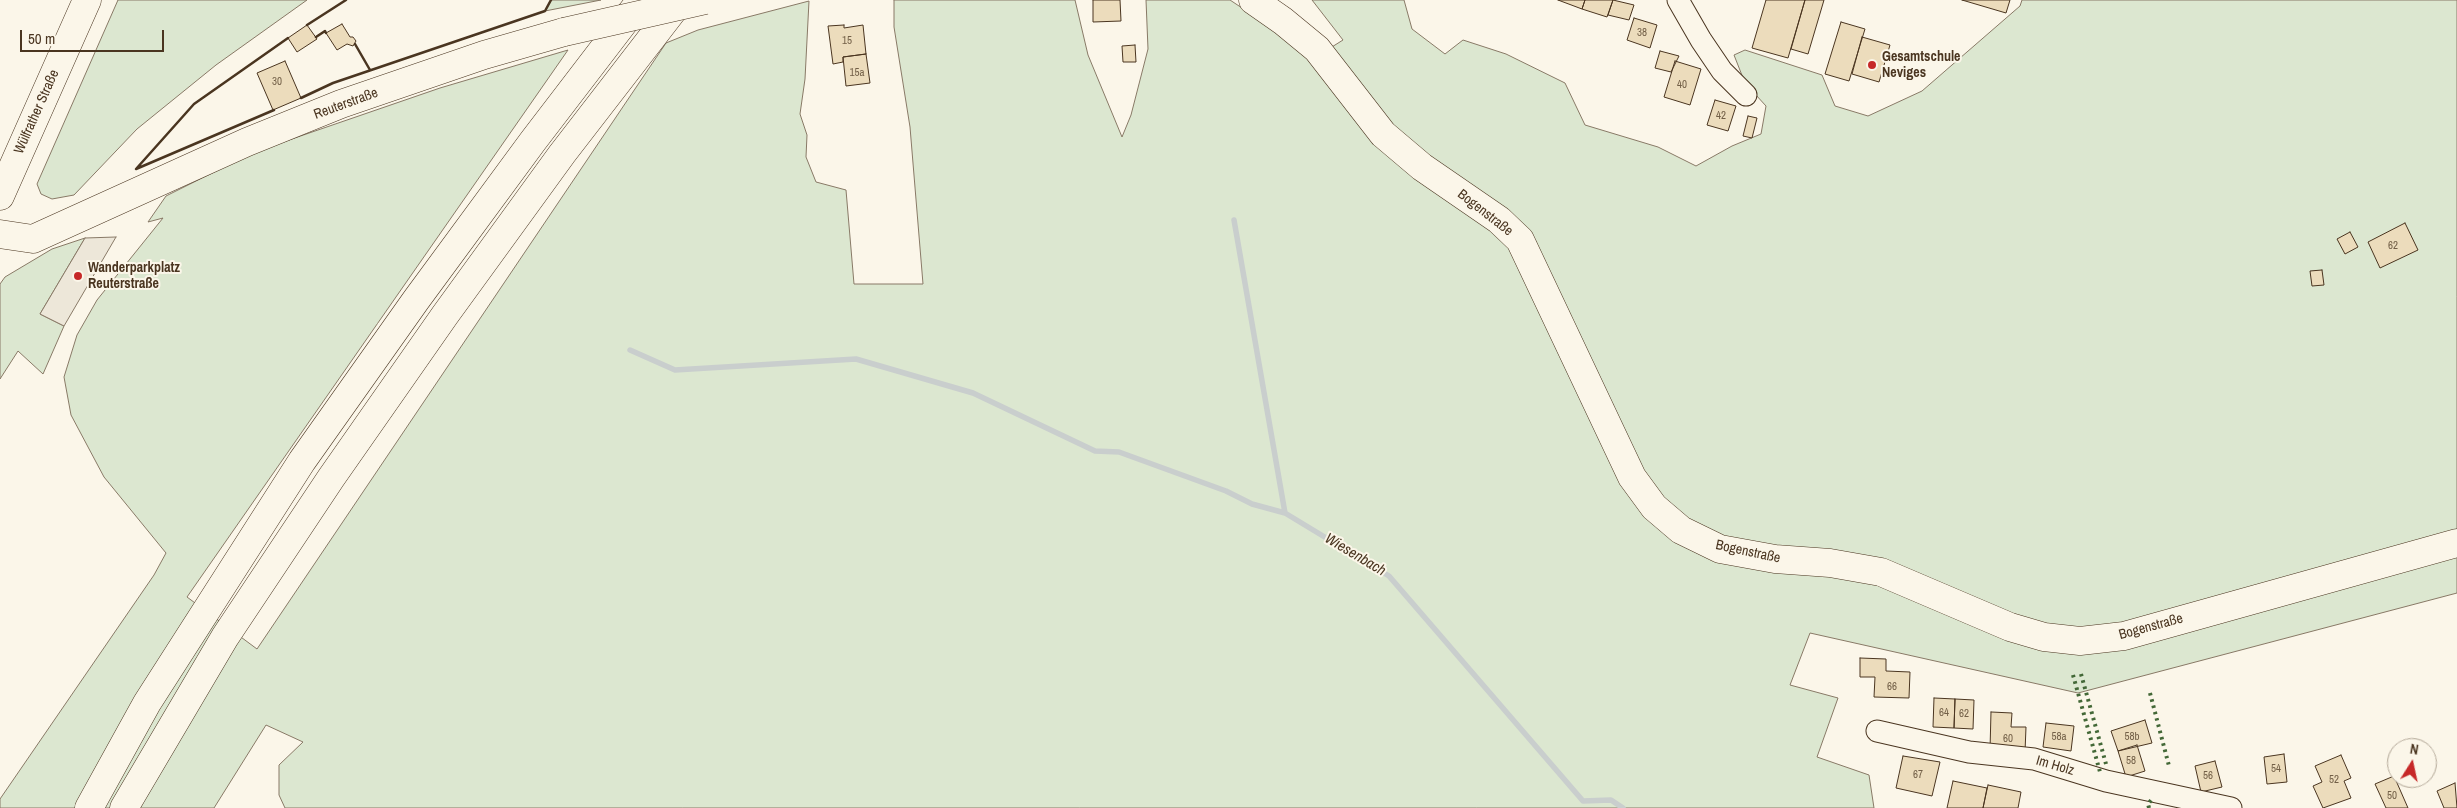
<!DOCTYPE html>
<meta charset="utf-8">
<style>
body{margin:0}
#map{position:relative;width:2457px;height:808px;overflow:hidden;background:#fbf6e9;font-family:"Archivo Narrow",sans-serif}
canvas{display:block}
.north{position:absolute;left:2387px;top:738px;width:50px;height:50px;box-sizing:border-box;background:#fbf6e9;border:1px solid #b4a999;border-radius:50%;rotate:10deg;font-size:14px;font-weight:700;line-height:20px;text-align:center;color:#4a3520}
.north::after{content:'';display:block;margin:auto;width:18px;height:22px;background:#c62828;clip-path:polygon(50% 0,100% 100%,50% 72%,0 100%)}
.scale{position:absolute;left:20px;top:30px;width:144px;height:22px;box-sizing:border-box;border:2px solid #4a3520;border-top:0;padding-left:6px;font-size:15px;line-height:18px;white-space:nowrap;color:#4a3520;-webkit-text-stroke:4px #fbf6e9;paint-order:stroke}
</style>
<div id="map">
<canvas width="2457" height="808"></canvas>
<div class="north">N</div>
<div class="scale">50 m</div>
</div>
<script>
const c = document.querySelector('canvas').getContext('2d');
c.lineJoin = 'round';
function fillPath(path, color) { c.fillStyle = color; c.fill(path, 'evenodd'); }
const poly = rows => new Path2D(rows.map(r => 'M' + r).join(''));
function trace(path, color, width, dash) { c.strokeStyle = color; c.lineWidth = width; c.lineCap = dash ? 'butt' : 'round'; c.setLineDash(dash || []); c.stroke(path); }
function label(font, color, halo, rows, align = 'center') {
  c.font = font + ' "Archivo Narrow",sans-serif'; c.lineWidth = 4; c.setLineDash([]); c.textBaseline = 'middle'; c.strokeStyle = halo; c.fillStyle = color; for (const [text, x, y, turn = 0] of rows) {
    c.save(); c.translate(x, y); c.rotate((+turn || 0) * Math.PI / 180); c.textAlign = isNaN(turn) ? turn : align; if (halo) c.strokeText(text, 0, 0); c.fillText(text, 0, 0); c.restore();
  }
}
const green = poly([
 [118,0,307,0,216,65,137,129,74,195,52,199,41,194,37,184,118,0],
 [551,0,601,0,545,11,551,0],
 [894,0,1075,0,1088,55,1122,137,1131,115,1148,49,1146,0,1230,0,1272,28,1311,60,1343,40,1312,0,1404,0,1412,29,1445,54,1463,40,1506,54,1565,83,1585,125,1658,147,1696,166,1732,146,1761,134,1766,106,1745,83,1734,55,1745,50,1822,75,1835,106,1868,116,1922,91,2020,6,2022,0,2457,0,2457,593,2078,693,1810,633,1790,685,1838,698,1817,757,1869,775,1874,808,285,808,279,795,279,765,303,742,266,725,214,808,0,808,0,799,154,575,166,553,104,477,71,415,64,377,77,335,97,300,163,218,148,222,166,196,254,152,440,88,568,50,187,597,257,649,666,43,698,30,809,1,805,79,800,114,807,135,806,157,816,182,846,190,854,284,923,284,910,127,894,27,894,0],
 [85,238,40,314,64,326,43,374,18,351,0,379,0,284,5,277,52,249,85,238]
]);
const parking = poly([
 [116,237,64,326,40,314,85,238,116,237]
]);
const stream = poly([
 [1234,220,1285,513,1389,576,1583,801,1611,800,1623,808],
 [630,350,675,370,856,359,973,393,1095,451,1119,452,1226,491,1252,504,1285,513]
]);
const building = poly([
 [1093,0,1120,0,1121,21,1093,22,1093,0],
 [1558,0,1585,0,1582,9,1558,0],
 [1585,0,1613,0,1607,17,1582,9,1585,0],
 [1613,0,1634,5,1629,20,1608,15,1613,0],
 [1766,0,1805,0,1788,58,1752,48,1766,0],
 [1805,0,1824,0,1808,54,1791,49,1805,0],
 [1962,0,2010,0,2006,13,1962,0],
 [1634,18,1657,25,1650,48,1627,40,1634,18],
 [1841,22,1865,29,1849,81,1825,74,1841,22],
 [342,24,350,37,353,37,356,41,353,46,347,44,337,50,326,33,342,24],
 [307,25,317,39,297,52,288,38,307,25],
 [844,25,844,28,863,25,866,54,843,57,843,62,833,64,828,26,844,25],
 [1862,37,1890,45,1879,82,1852,74,1862,37],
 [1135,45,1136,62,1123,62,1122,46,1135,45],
 [1660,51,1679,56,1671,72,1655,68,1660,51],
 [866,54,870,83,846,86,843,57,866,54],
 [285,61,301,98,273,110,257,73,285,61],
 [1675,61,1701,69,1690,105,1664,97,1675,61],
 [1715,100,1736,106,1728,131,1707,125,1715,100],
 [1748,116,1757,118,1752,138,1743,136,1748,116],
 [2405,223,2418,250,2380,268,2368,242,2405,223],
 [2350,232,2358,247,2345,254,2337,239,2350,232],
 [2322,270,2324,285,2312,286,2310,271,2322,270],
 [1860,658,1886,659,1886,671,1910,672,1909,698,1874,697,1875,677,1860,677,1860,658],
 [1934,698,1955,699,1954,728,1933,727,1934,698],
 [1955,699,1974,700,1973,729,1954,728,1955,699],
 [1991,712,2012,713,2011,727,2026,727,2025,752,1990,750,1991,712],
 [2145,720,2152,743,2118,751,2111,731,2145,720],
 [2046,723,2074,726,2071,751,2043,747,2046,723],
 [2137,745,2145,771,2126,777,2118,751,2137,745],
 [2284,754,2287,782,2267,784,2264,757,2284,754],
 [2341,755,2351,778,2344,781,2351,798,2323,808,2313,786,2322,782,2315,766,2341,755],
 [1903,756,1940,762,1932,796,1896,788,1903,756],
 [2215,761,2222,787,2201,792,2195,766,2215,761],
 [2394,776,2408,808,2386,808,2375,784,2394,776],
 [1953,781,1987,788,1983,808,1947,808,1953,781],
 [2455,783,2457,808,2444,808,2437,791,2455,783],
 [1988,785,2021,792,2018,808,1983,808,1988,785]
]);
const minor = poly([
 [1678,0,1701,40,1722,71,1746,95],
 [1877,731,1969,752,2034,759,2106,781,2231,808]
]);
const major = poly([
 [1253,0,1283,21,1317,49,1383,134,1422,167,1499,220,1520,240,1632,477,1654,507,1681,530,1720,549,1775,559,1830,563,1881,572,2010,627,2044,637,2080,641,2124,636,2457,543],
 [0,196,87,0],
 [0,234,33,239,247,142,341,104,484,55,564,32]
]);
const highway = poly([
 [89,808,147,703,302,461,416,300,533,141,641,0],
 [124,808,225,637,331,478,445,315,562,154,681,0]
]);
const majorBridge = poly([
 [564,32,705,0]
]);
const hedge = poly([
 [2081,674,2106,764],
 [2073,675,2100,772],
 [2150,693,2169,766],
 [2149,808,2148,804,2152,799]
]);
const wall = poly([
 [307,25,346,0],
 [316,37,325,31,326,33],
 [355,44,370,70],
 [301,98,333,83,545,11,551,0],
 [274,110,136,169,194,104,288,38]
]);
const markers = [
 [1872,65,5,"#c62828"],
 [78,276,5,"#c62828"]
];
const numberNames = [
 ["38",1642,33],
 ["15",847,41],
 ["15a",857,73],
 ["30",277,82],
 ["40",1682,85],
 ["42",1721,116],
 ["62",2393,246],
 ["66",1892,687],
 ["64",1944,713],
 ["62",1964,714],
 ["58a",2059,737],
 ["58b",2132,737],
 ["60",2008,739],
 ["58",2131,761],
 ["54",2276,769],
 ["67",1918,775],
 ["56",2208,776],
 ["52",2334,780],
 ["50",2392,796]
];
const poiNames = [
 ["Gesamtschule",1882,57],
 ["Neviges",1882,73],
 ["Wanderparkplatz",88,268],
 ["Reuterstraße",88,284]
];
const streetNames = [
 ["Reuterstraße",346,104,-20],
 ["Wülfrather Straße",37,112,-66],
 ["Bogenstraße",1485,213,38],
 ["Bogenstraße",1748,552,12],
 ["Bogenstraße",2151,627,-15],
 ["Im Holz",2055,766,16]
];
const waterNames = [
 ["Wiesenbach",1355,555,31]
];
fillPath(green, '#dce7d0');
trace(green, '#887966', 1);
fillPath(parking, '#ede7d9');
trace(parking, '#887966', 1);
trace(stream, '#c9cecd', 5.5);
fillPath(building, '#ecdcbc');
trace(building, '#4a3520', 1);
trace(minor, '#4a3520', 23);
trace(major, '#4a3520', 29);
trace(highway, '#4a3520', 29);
trace(minor, '#fbf6e9', 21);
trace(major, '#fbf6e9', 28);
trace(highway, '#fbf6e9', 28);
trace(majorBridge, '#4a3520', 29, []);
trace(majorBridge, '#fbf6e9', 28);
trace(hedge, '#436837', 4, [2.5, 4]);
trace(wall, '#4a3520', 2.5);
for (const [x, y, r, color] of markers) { const dot = new Path2D(); dot.arc(x, y, r, 0, 2 * Math.PI); c.fillStyle = color; c.fill(dot); trace(dot, '#fbf6e9', 2); }
label('11px', '#725f47', null, numberNames);
label('bold 14px', '#4a3520', '#fbf6e9', poiNames, 'left');
label('14px', '#4a3520', '#fbf6e9', streetNames);
label('italic 15px', '#4a3520', '#fbf6e9', waterNames);
</script>
